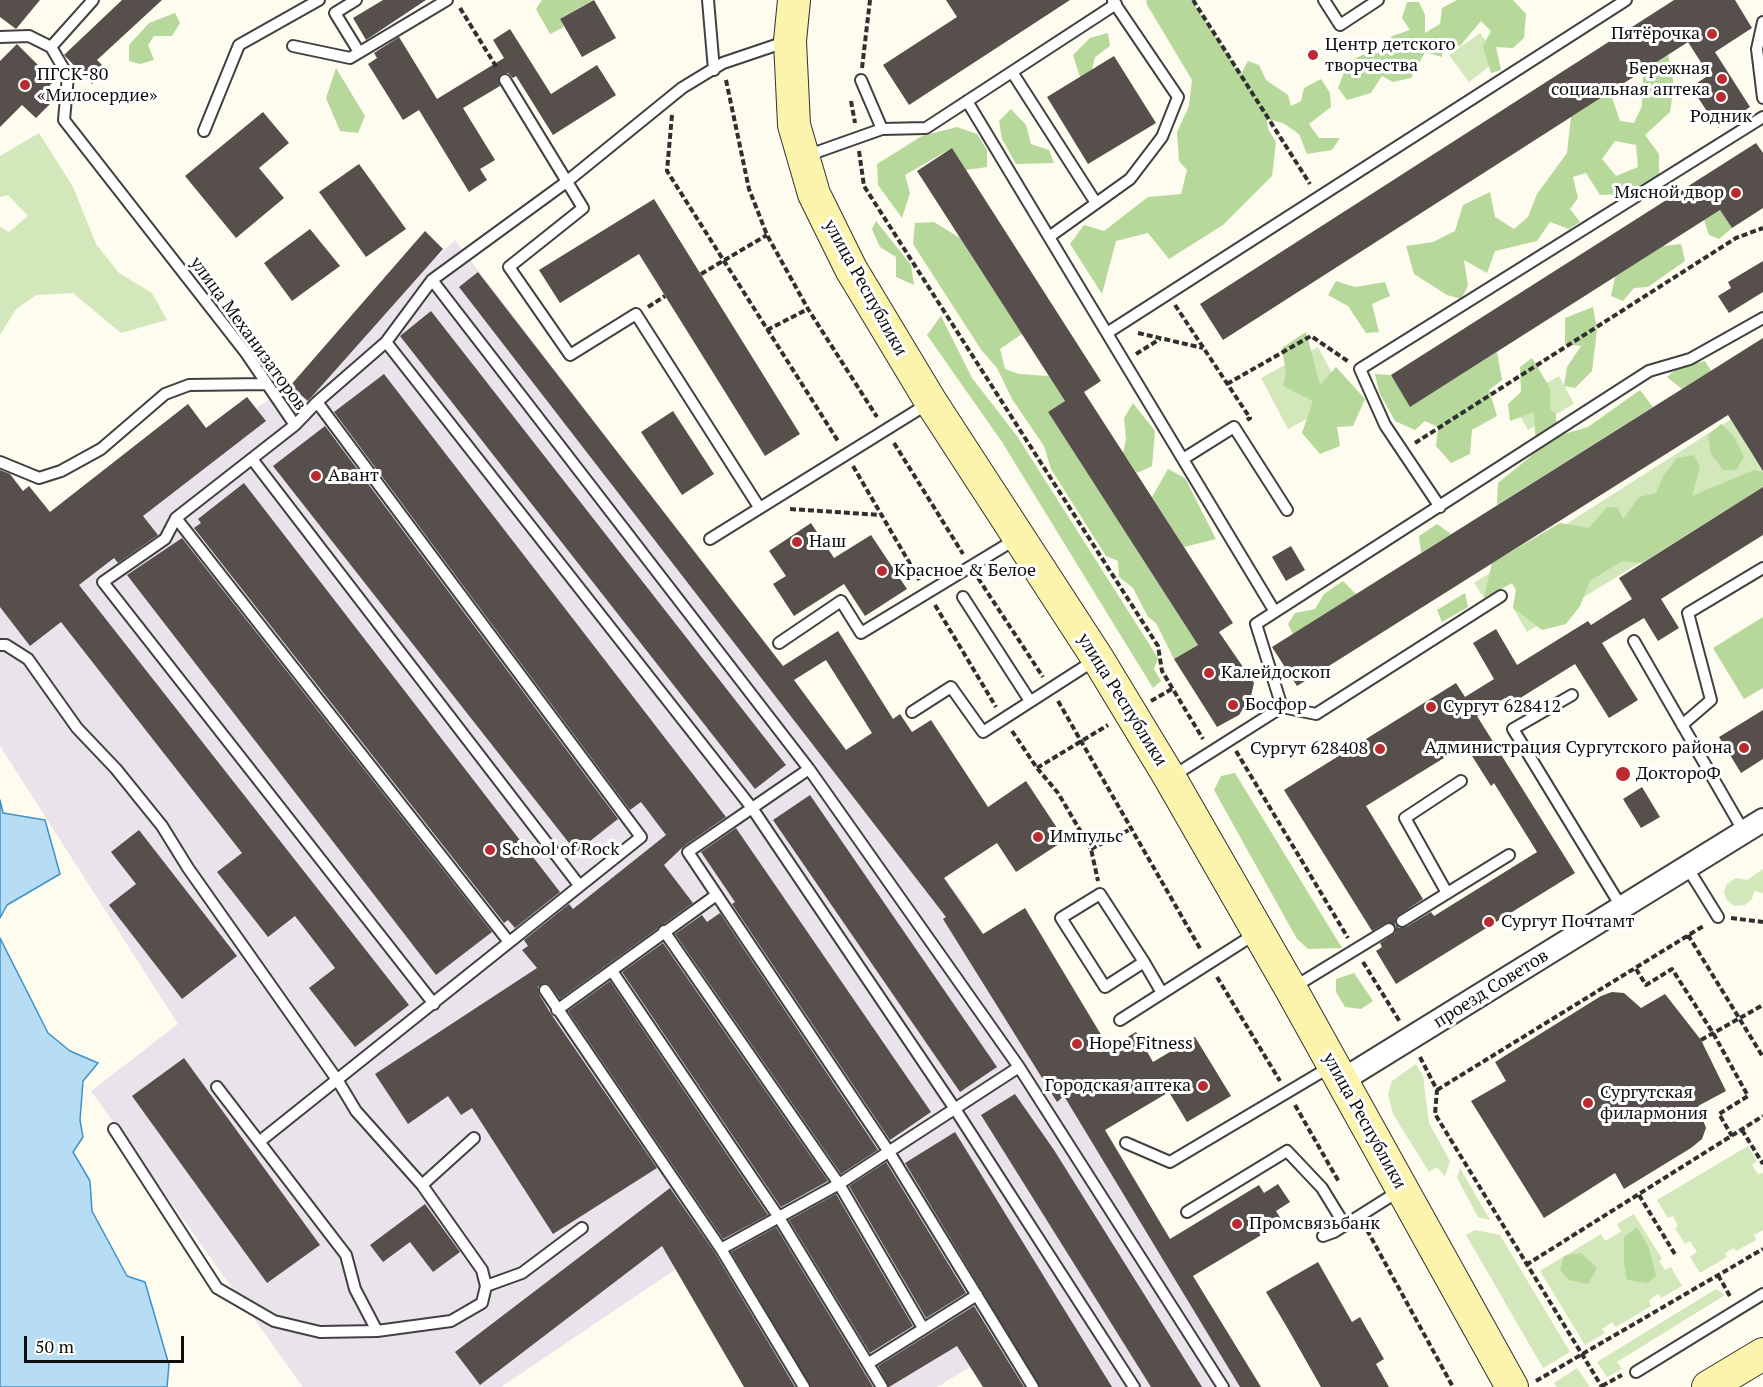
<!DOCTYPE html>
<meta charset="utf-8">
<style>
body{margin:0}
#map{position:relative;width:1763px;height:1387px;overflow:hidden;background:#fefbef;font-family:"PT Serif",serif}
canvas{display:block}
.scale{position:absolute;left:24px;top:1336px;width:160px;height:27px;box-sizing:border-box;border:3px solid #0e0e0e;border-top:0;padding-left:8px;font-size:18px;line-height:21px;white-space:nowrap;color:#0e0e0e;-webkit-text-stroke:4px #fff;paint-order:stroke}
</style>
<div id="map">
<canvas width="1763" height="1387"></canvas>
<div class="scale">50 m</div>
</div>
<script>
const c = document.querySelector('canvas').getContext('2d');
c.lineJoin = 'round';
function fillPath(path, color) { c.fillStyle = color; c.fill(path, 'evenodd'); }
const poly = rows => new Path2D(rows.map(r => 'M' + r).join(''));
function trace(path, color, width, dash) { c.strokeStyle = color; c.lineWidth = width; c.lineCap = dash ? 'butt' : 'round'; c.setLineDash(dash || []); c.stroke(path); }
function label(font, color, halo, rows, align = 'center') {
  c.font = font + ' "PT Serif",serif'; c.lineWidth = 6; c.setLineDash([]); c.textBaseline = 'middle'; c.strokeStyle = halo; c.fillStyle = color; for (const [text, x, y, turn = 0] of rows) {
    c.save(); c.translate(x, y); c.rotate((+turn || 0) * Math.PI / 180); c.textAlign = isNaN(turn) ? turn : align; if (halo) c.strokeText(text, 0, 0); c.fillText(text, 0, 0); c.restore();
  }
}
const industrial = poly([
 [455,240,965,905,1261,1387,983,1387,970,1367,937,1387,744,1387,676,1269,501,1387,303,1387,91,1091,178,1024,0,746,0,590,188,404,206,428,247,397,256,408,290,386,409,250,426,267]
]);
const green = poly([
 [1480,33,1499,59,1469,82,1449,55],
 [39,133,73,187,96,244,119,273,152,293,167,320,121,333,73,293,36,295,16,309,0,335,0,227,9,232,28,216,8,195,0,197,0,156],
 [1318,347,1345,398,1288,429,1261,378],
 [1559,376,1574,404,1528,430,1512,402],
 [1731,419,1753,456,1759,461,1763,460,1763,487,1527,632,1513,608,1516,590,1512,583,1484,598,1474,583],
 [1763,869,1763,893,1754,891,1752,899,1745,905,1734,906,1726,899,1724,891,1727,884,1736,878,1747,880],
 [1416,1064,1423,1076,1429,1123,1450,1161,1445,1176,1437,1167,1429,1172,1393,1114,1388,1094,1392,1081],
 [1748,1146,1757,1161,1752,1165,1758,1174,1763,1173,1763,1230,1754,1235,1756,1240,1736,1251,1734,1248,1725,1253,1727,1257,1700,1273,1690,1257,1697,1252,1690,1241,1685,1244,1675,1228,1678,1226,1673,1216,1668,1218,1657,1200],
 [1460,1168,1490,1220,1478,1217,1457,1178],
 [1634,1214,1662,1259,1659,1261,1665,1270,1671,1267,1682,1286,1661,1298,1658,1294,1649,1300,1651,1306,1616,1327,1612,1322,1602,1329,1605,1333,1585,1345,1540,1271,1601,1234,1605,1241,1621,1232,1617,1224],
 [1475,1230,1500,1235,1570,1352,1543,1368,1466,1235],
 [1716,1289,1725,1295,1617,1362,1622,1369,1607,1377,1597,1362],
 [1577,1368,1590,1387,1557,1387,1554,1383]
]);
const forest = poly([
 [542,0,593,0,560,19,564,27,550,34,536,9],
 [1147,0,1191,0,1241,74,1248,61,1259,65,1266,80,1288,95,1291,106,1301,101,1304,88,1321,79,1330,93,1331,107,1309,124,1319,138,1340,138,1332,150,1307,154,1299,134,1283,123,1267,119,1268,129,1276,142,1272,176,1223,225,1169,259,1148,233,1116,241,1102,294,1070,244,1084,225,1104,231,1148,197,1181,194,1187,170,1179,161,1177,132,1189,106,1192,80,1146,3],
 [1457,0,1513,0,1526,14,1524,38,1513,48,1496,47,1501,70,1491,73,1483,46,1491,31,1481,21,1460,46,1442,40,1442,57,1425,52,1411,78,1393,82,1382,76,1371,93,1347,100,1338,88,1348,62,1362,55,1380,53,1392,36,1410,30,1402,18,1407,2,1419,2,1425,15,1425,33,1440,24,1442,8],
 [175,13,180,23,172,36,154,36,148,45,154,60,140,64,129,61,129,45,149,23],
 [1108,33,1110,46,1095,57,1092,70,1080,77,1073,55,1090,38],
 [1668,55,1674,85,1670,112,1645,135,1659,154,1659,177,1629,194,1600,195,1586,173,1573,177,1578,198,1570,209,1580,222,1569,229,1550,222,1537,241,1495,251,1487,273,1464,260,1468,286,1461,299,1447,295,1414,274,1406,246,1433,242,1455,231,1463,205,1490,192,1495,217,1514,229,1528,217,1537,194,1567,153,1571,117,1610,92,1620,121,1634,123,1642,106,1643,71],
 [1615,141,1636,145,1638,167,1616,176,1602,159],
 [336,68,365,116,358,133,340,131,326,98],
 [1011,109,1026,125,1031,144,1049,150,1054,163,1016,164,1002,139,999,121],
 [957,127,977,134,987,150,987,167,966,170,952,148,905,175,910,193,902,218,878,185,877,164,922,136],
 [1720,210,1732,228,1719,239,1709,235,1704,220],
 [876,221,911,265,914,285,896,277,896,257,880,247,872,229],
 [934,222,960,238,1022,334,1000,349,1005,369,1019,374,1049,376,1065,401,1048,412,1198,645,1174,659,1156,623,1148,617,1133,588,1119,577,1118,561,1106,556,1051,469,1044,446,1012,399,997,368,982,351,913,244,915,223],
 [1681,244,1685,261,1648,287,1634,288,1623,301,1611,296,1615,277,1663,246],
 [1336,281,1355,287,1385,282,1390,296,1372,304,1379,332,1366,333,1348,306,1328,295],
 [1593,307,1597,330,1592,371,1575,388,1564,386,1567,367,1581,346,1565,344,1565,318],
 [941,316,972,378,1017,436,1158,658,1154,669,1161,681,1153,688,1002,442,927,335],
 [1306,332,1320,385,1336,367,1365,399,1353,426,1337,427,1340,446,1320,454,1302,433,1313,401,1283,386,1286,374,1282,348],
 [1497,352,1502,380,1489,390,1497,416,1472,430,1470,454,1451,463,1436,446,1438,427,1425,421,1415,430,1395,421,1379,392,1375,374,1391,375,1411,406],
 [1532,358,1550,388,1550,410,1556,414,1557,436,1588,427,1640,390,1653,407,1497,505,1498,483,1536,452,1534,412,1510,421,1508,404,1521,392,1520,367],
 [1705,361,1711,371,1682,389,1667,377,1678,368],
 [1133,403,1155,431,1152,466,1137,473,1123,453,1126,439,1124,418],
 [1721,424,1734,436,1744,457,1736,470,1723,470,1711,454,1708,435],
 [1694,455,1700,467,1692,496,1754,470,1763,472,1763,487,1642,563,1622,561,1590,581,1580,606,1566,624,1542,630,1513,608,1516,590,1512,583,1484,598,1492,563,1560,523,1589,528,1607,507,1618,508,1623,519,1639,497,1656,493,1664,475,1677,458],
 [1168,469,1185,478,1216,539,1184,547,1152,497],
 [1437,524,1451,534,1421,553,1419,536],
 [1343,581,1356,594,1293,634,1288,624,1295,613,1315,609,1324,594],
 [1465,593,1468,607,1442,622,1437,610],
 [1763,617,1763,688,1744,699,1713,648],
 [1235,773,1342,948,1308,949,1297,939,1214,790,1221,776],
 [1354,973,1373,1001,1361,1009,1345,1007,1336,992,1336,979],
 [1637,1227,1649,1248,1656,1276,1648,1283,1627,1280,1624,1263,1624,1237],
 [1581,1253,1597,1268,1588,1284,1569,1280,1560,1270,1564,1256]
]);
const water = poly([
 [0,800,3,813,45,820,60,874,7,905,0,918,0,800],
 [0,938,48,1033,70,1051,98,1063,83,1081,80,1120,83,1137,73,1152,90,1181,92,1211,127,1276,145,1282,169,1365,167,1387,0,1387,0,938]
]);
const building = poly([
 [0,0,40,0,16,29,0,17],
 [122,0,162,0,97,60,107,70,92,84,64,55],
 [383,0,426,0,366,40,353,18],
 [594,0,616,38,582,57,560,19],
 [946,0,1070,0,909,105,883,65,957,17],
 [1674,0,1735,0,1752,28,1715,52,1750,107,1718,128,1691,87,1709,75,1688,42,1223,340,1200,304],
 [510,29,551,94,597,65,616,95,553,135,516,76,513,78,508,73,501,74,498,80,500,86,463,108,495,160,480,169,487,180,469,192,419,110,403,120,368,64,377,58,374,53,399,37,437,99,504,58,493,40],
 [17,44,54,81,47,88,57,97,36,118,22,105,0,127,0,61],
 [1114,56,1156,123,1088,164,1047,97],
 [263,112,289,143,259,168,284,198,236,238,185,176],
 [1756,143,1763,153,1763,208,1732,228,1720,210,1410,407,1391,375],
 [952,148,1101,381,1084,392,1233,623,1219,632,1254,683,1251,696,1239,715,1217,727,1174,659,1198,645,1048,412,1065,401,917,171],
 [359,164,406,229,366,257,319,192],
 [654,199,800,434,765,456,639,254,560,303,539,270],
 [310,229,340,266,292,301,264,263],
 [425,231,443,249,308,401,290,386],
 [1763,261,1763,292,1729,313,1718,296,1731,288,1728,282],
 [478,272,783,666,838,631,893,719,900,714,912,732,931,720,988,807,1026,781,1065,840,1016,872,997,843,944,878,983,934,1025,908,1109,1048,1136,1032,1153,1062,1195,1037,1231,1096,1187,1122,1169,1092,1105,1130,1170,1239,1259,1185,1264,1193,1278,1184,1290,1202,1276,1211,1283,1222,1193,1276,1261,1387,1240,1387,1064,1096,1057,1102,943,919,946,917,459,287],
 [826,660,872,733,846,750,794,680],
 [431,311,786,765,755,789,400,336],
 [1763,338,1763,471,1728,415,1297,686,1272,647],
 [384,374,726,817,684,846,664,865,693,903,560,999,549,984,544,983,538,987,539,994,551,1014,657,1168,553,1234,472,1108,461,1115,448,1096,408,1124,375,1074,537,968,522,950,528,946,524,940,569,904,573,909,666,835,641,802,630,810,334,412],
 [247,397,266,421,143,516,158,535,118,563,114,558,79,585,409,1005,355,1047,309,988,335,968,295,916,268,937,217,872,242,853,61,622,30,646,0,607,0,470,10,474,23,491,29,486,50,512,188,404,206,428],
 [673,411,714,474,682,495,641,432],
 [325,426,618,819,576,852,273,466],
 [244,483,560,892,515,928,508,920,504,923,194,528,201,523,198,519],
 [1763,487,1763,535,1661,599,1679,628,1658,641,1644,618,1602,643,1638,700,1609,718,1575,664,1509,705,1505,698,1477,716,1575,873,1396,984,1376,951,1382,947,1380,943,1395,933,1396,926,1388,922,1372,931,1284,790,1456,683,1465,697,1494,679,1473,643,1496,629,1517,665,1588,621,1591,625,1632,599,1619,578],
 [1465,745,1491,786,1494,783,1537,852,1434,916,1431,912,1406,927,1399,928,1395,924,1396,917,1423,899,1366,806],
 [811,523,834,558,871,535,907,589,865,616,844,584,794,616,773,584,786,576,769,551],
 [182,538,492,932,436,975,127,575],
 [1291,546,1305,570,1286,581,1272,557],
 [1763,710,1763,759,1741,773,1719,737],
 [1642,787,1660,817,1641,828,1623,799],
 [810,795,997,1067,960,1092,773,820],
 [736,828,931,1112,890,1140,732,904,735,902,701,852],
 [139,830,237,956,182,999,109,905,136,884,111,852],
 [720,913,878,1150,841,1174,675,934,702,915,707,922],
 [663,943,828,1181,781,1207,622,972],
 [610,981,768,1215,723,1239,568,1011],
 [1612,992,1624,993,1641,1008,1665,994,1701,1040,1726,1091,1698,1106,1706,1128,1702,1139,1691,1148,1624,1189,1615,1173,1544,1218,1471,1101,1506,1081,1495,1062,1601,996],
 [184,1058,320,1245,267,1283,132,1096],
 [1015,1094,1054,1150,1202,1387,1151,1387,981,1115],
 [955,1132,1112,1387,1040,1387,905,1163],
 [886,1162,966,1293,926,1318,849,1186],
 [670,1188,715,1253,795,1387,744,1387,662,1246,480,1385,455,1352],
 [836,1194,913,1326,870,1353,789,1220],
 [425,1204,460,1252,433,1272,410,1242,383,1262,370,1245],
 [776,1227,873,1387,811,1387,731,1252],
 [1318,1262,1352,1322,1360,1317,1384,1359,1376,1364,1389,1387,1321,1387,1288,1329,1266,1292],
 [974,1306,1024,1387,983,1387,957,1346,889,1387,878,1366]
]);
const path = poly([
 [1193,0,1310,184],
 [460,8,497,68],
 [862,68,870,0],
 [726,80,749,189,767,235,808,309,877,417],
 [851,101,855,123],
 [672,115,667,171,838,441],
 [859,151,864,186,1158,646,1162,671,1203,739],
 [701,274,767,235],
 [1175,305,1250,418,1247,420],
 [648,307,665,296],
 [767,330,808,309],
 [1138,333,1203,348],
 [1136,354,1160,339],
 [1227,384,1311,336,1349,362],
 [894,443,963,554],
 [1415,443,1736,238,1763,228],
 [853,466,920,581],
 [790,509,881,515],
 [978,578,1043,677],
 [935,605,996,707],
 [1058,701,1201,950],
 [1151,701,1172,689],
 [1012,731,1037,768,1058,793,1091,849,1098,881],
 [1236,751,1348,938],
 [1037,768,1108,725],
 [1091,849,1131,829],
 [1731,918,1763,922],
 [1688,935,1763,1057],
 [1363,962,1400,1022],
 [1636,969,1646,985,1672,969,1713,1033,1748,1096,1719,1114,1732,1136],
 [1217,977,1280,1081],
 [1701,1040,1763,1005],
 [1420,1057,1437,1090,1435,1114,1602,1387],
 [1437,1090,1705,925],
 [1295,1105,1339,1182],
 [1742,1130,1763,1164],
 [1639,1195,1676,1256],
 [1367,1230,1453,1387],
 [1526,1265,1763,1116],
 [1718,1275,1731,1298],
 [1536,1381,1763,1249],
 [1602,1386,1622,1375]
]);
const lane = poly([
 [356,0,335,13,359,52],
 [708,0,714,70],
 [1324,0,1340,25,1378,0],
 [1763,22,1757,49,1763,98],
 [0,37,29,36,51,47,68,76,64,120,246,353,295,425],
 [293,46,350,58,447,0],
 [51,47,93,0],
 [1012,72,1096,203],
 [505,80,583,208,509,267,570,355,636,314,759,507],
 [861,80,882,129],
 [967,101,1275,612],
 [204,131,239,45,319,0],
 [806,156,882,129,926,128,1116,4],
 [1049,237,1130,179,1162,137,1178,97,1113,1],
 [432,280,809,769,1019,1067,1223,1387],
 [1107,333,1626,0],
 [386,342,752,808,955,1109,1134,1387],
 [252,459,579,885],
 [1183,459,1234,427,1287,510],
 [0,462,39,478,61,471,101,449,165,394,189,385,265,384],
 [1440,507,1385,425,1360,369,1763,117],
 [176,518,509,942],
 [710,539,929,403],
 [963,597,1030,701],
 [1634,641,1744,832],
 [779,643,841,601,861,633,1016,539],
 [0,645,6,645,28,659,77,728,116,769,162,826,188,868,338,1081,356,1111,422,1185,482,1270,486,1286,482,1303,451,1321,377,1331,320,1332,274,1321,217,1288,114,1129],
 [1572,695,1513,729,1622,908],
 [1282,707,1316,714,1501,596],
 [912,712,951,687,983,732,1095,660],
 [1682,725,1711,700,1688,613,1763,568],
 [809,769,688,852,889,1152,1033,1387],
 [1173,776,1282,707,1256,624,1649,371,1690,359,1763,318],
 [1687,867,1718,917],
 [1447,893,1405,818,1461,781],
 [1402,921,1509,855],
 [664,931,839,1184,923,1328],
 [1144,962,1105,987,1061,918,1100,894,1144,962,1162,993],
 [612,971,778,1216,882,1387],
 [1294,987,1389,929],
 [545,990,721,1249,804,1387],
 [434,1004,103,582,165,539,176,518,295,425,317,402,386,342,432,280,565,183,682,88,723,63,788,41],
 [557,1010,715,896],
 [1120,1020,1255,934],
 [217,1087,346,1255,355,1289,377,1331],
 [259,1142,641,837,317,402],
 [1126,1143,1170,1162,1330,1067],
 [422,1185,474,1138],
 [1187,1212,1287,1151,1322,1188,1344,1224],
 [1323,1236,1334,1232,1399,1191],
 [721,1249,839,1184,1019,1067],
 [486,1286,522,1273,582,1228],
 [869,1363,977,1295],
 [1636,1372,1763,1294]
]);
const street = poly([
 [1341,1081,1763,820]
]);
const secondary = poly([
 [794,0,790,41,794,125,814,194,851,269,931,402,1098,659,1170,778,1291,989,1512,1387],
 [1708,1387,1763,1354]
]);
const markers = [
 [1712,34,6,"#ba2a31"],
 [1313,55,6,"#ba2a31"],
 [1722,79,6,"#ba2a31"],
 [25,85,6,"#ba2a31"],
 [1721,97,6,"#ba2a31"],
 [1736,193,6,"#ba2a31"],
 [316,476,6,"#ba2a31"],
 [797,542,6,"#ba2a31"],
 [882,571,6,"#ba2a31"],
 [1209,673,6,"#ba2a31"],
 [1233,705,6,"#ba2a31"],
 [1431,707,6,"#ba2a31"],
 [1744,748,6,"#ba2a31"],
 [1380,749,6,"#ba2a31"],
 [1623,774,8,"#ba2a31"],
 [1038,837,6,"#ba2a31"],
 [490,850,6,"#ba2a31"],
 [1489,922,6,"#ba2a31"],
 [1077,1044,6,"#ba2a31"],
 [1203,1086,6,"#ba2a31"],
 [1588,1103,6,"#ba2a31"],
 [1237,1224,6,"#ba2a31"]
];
const poiNames = [
 ["Пятёрочка",1700,34,"right"],
 ["Центр детского",1325,45],
 ["творчества",1325,66],
 ["Бережная",1710,69,"right"],
 ["социальная аптека",1710,90,"right"],
 ["ПГСК-80",37,75],
 ["«Милосердие»",37,96],
 ["Родник",1721,117,"center"],
 ["Мясной двор",1724,193,"right"],
 ["Авант",328,476],
 ["Наш",809,542],
 ["Красное & Белое",894,571],
 ["Калейдоскоп",1221,673],
 ["Босфор",1245,705],
 ["Сургут 628412",1443,707],
 ["Администрация Сургутского района",1732,748,"right"],
 ["Сургут 628408",1368,749,"right"],
 ["ДоктороФ",1636,774],
 ["Импульс",1050,837],
 ["School of Rock",502,850],
 ["Сургут Почтамт",1501,922],
 ["Hope Fitness",1089,1044],
 ["Городская аптека",1191,1086,"right"],
 ["Сургутская",1600,1093],
 ["филармония",1600,1114],
 ["Промсвязьбанк",1249,1224]
];
const streetNames = [
 ["улица Республики",865,288,61],
 ["улица Механизаторов",248,334,54],
 ["улица Республики",1122,700,58],
 ["проезд Советов",1491,989,-32],
 ["улица Республики",1364,1121,61]
];
fillPath(industrial, '#ebe3ec');
fillPath(green, '#d2e8ba');
fillPath(forest, '#b6d89a');
fillPath(water, '#b6ddf4');
trace(water, '#3f92c9', 1.5);
fillPath(building, '#564f4b');
trace(lane, '#414141', 14);
trace(street, '#414141', 26);
trace(secondary, '#303030', 34);
trace(path, '#303030', 4, [6, 3]);
trace(lane, '#fff', 10);
trace(street, '#fff', 22);
trace(secondary, '#fcf3ad', 32);
for (const [x, y, r, color] of markers) { const dot = new Path2D(); dot.arc(x, y, r, 0, 2 * Math.PI); c.fillStyle = color; c.fill(dot); trace(dot, '#fff', 2); }
label('18px', '#0e0e0e', '#fff', poiNames, 'left');
label('18px', '#0e0e0e', '#fff', streetNames);
</script>
